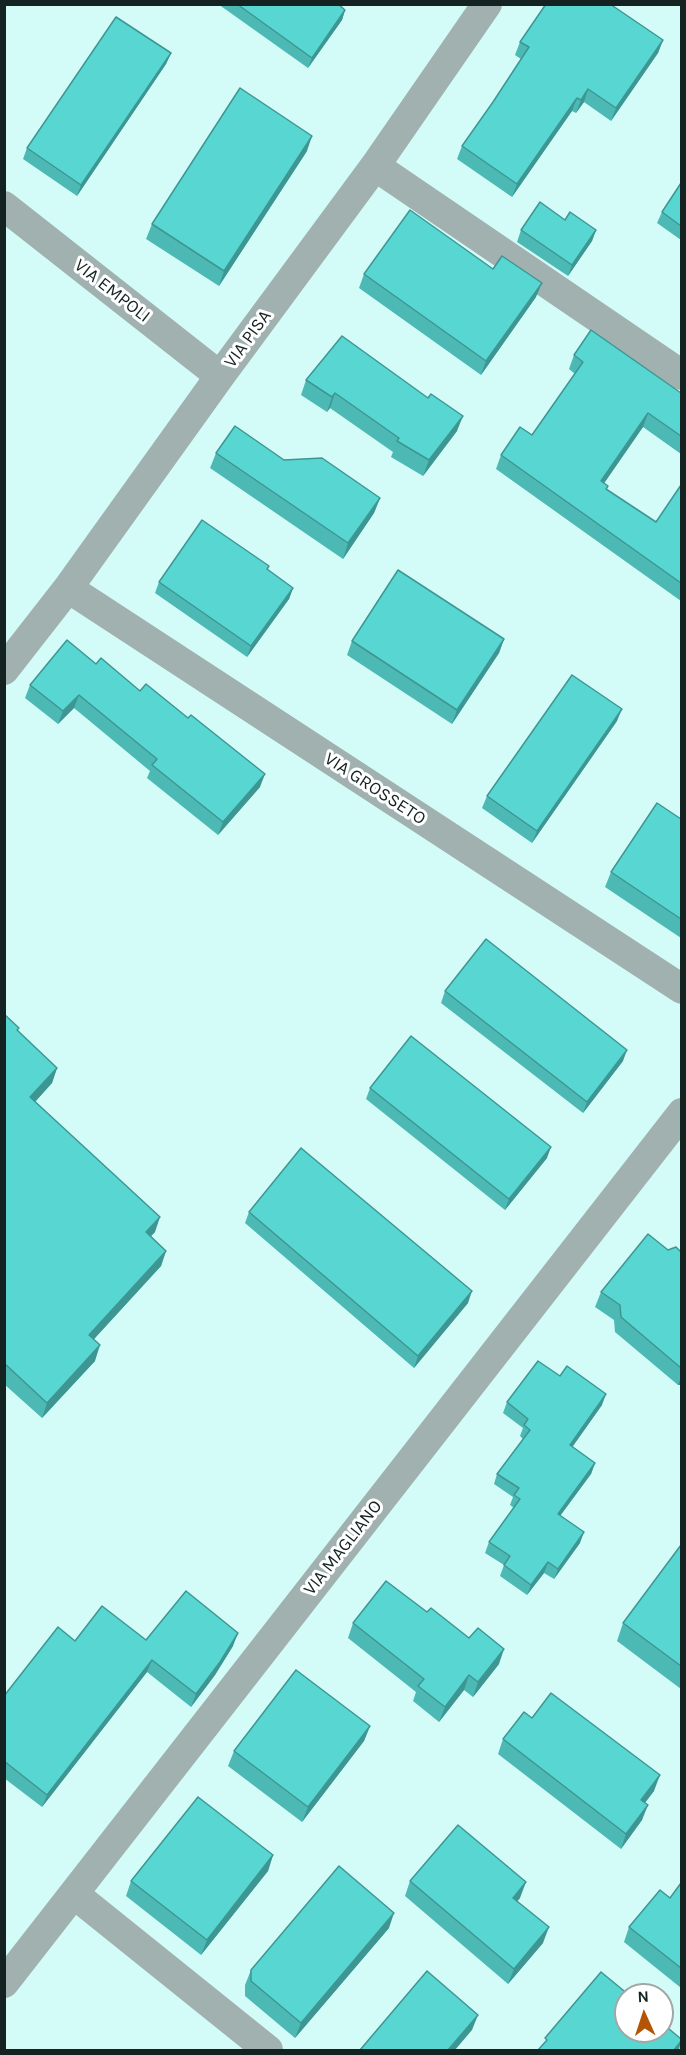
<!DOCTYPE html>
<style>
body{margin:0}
#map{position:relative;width:686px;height:2055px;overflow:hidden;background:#d3fcf9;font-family:Karla,sans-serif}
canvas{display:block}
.frame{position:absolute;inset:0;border:6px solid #142322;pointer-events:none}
.north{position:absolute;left:614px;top:1983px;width:60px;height:60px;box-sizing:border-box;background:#fff;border:2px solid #a1a7a7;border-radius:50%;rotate:357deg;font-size:16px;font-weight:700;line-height:24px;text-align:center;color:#142322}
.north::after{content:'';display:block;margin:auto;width:21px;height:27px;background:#b35504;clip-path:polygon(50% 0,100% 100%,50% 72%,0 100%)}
</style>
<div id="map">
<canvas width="686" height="2055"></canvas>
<div class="frame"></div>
<div class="north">N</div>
</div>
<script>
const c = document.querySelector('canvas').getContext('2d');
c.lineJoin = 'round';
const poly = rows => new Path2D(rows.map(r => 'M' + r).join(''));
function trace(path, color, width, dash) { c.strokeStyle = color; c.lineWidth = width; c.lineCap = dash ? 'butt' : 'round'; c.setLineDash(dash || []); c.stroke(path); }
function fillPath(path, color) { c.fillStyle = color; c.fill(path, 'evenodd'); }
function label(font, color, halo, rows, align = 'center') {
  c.font = font + ' Karla,sans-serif'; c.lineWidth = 6; c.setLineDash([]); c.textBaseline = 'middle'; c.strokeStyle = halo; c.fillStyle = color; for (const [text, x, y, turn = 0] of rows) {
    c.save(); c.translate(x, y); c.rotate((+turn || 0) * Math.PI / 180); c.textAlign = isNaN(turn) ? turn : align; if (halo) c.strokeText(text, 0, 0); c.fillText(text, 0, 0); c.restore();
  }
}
const street = poly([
 [375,166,682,375],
 [4,206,220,376],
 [68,588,682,989],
 [4,670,68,588,220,376,375,166,487,4],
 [74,1894,268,2050],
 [4,1983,682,1113]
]);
const wall = poly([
 [218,4,338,4,345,10,342,20,308,68],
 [663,40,658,53,611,121,584,102,576,113,572,111,512,197,457,159,462,146,493,102,521,59,515,55,520,42],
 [171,53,166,64,77,196,23,159,27,148],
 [307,151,219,286,146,239,152,224],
 [681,183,681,240,657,223,662,212],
 [565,220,596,230,592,241,568,276,517,242,521,230],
 [493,269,536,297,481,375,359,288,364,274],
 [574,355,681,393,681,454,643,427,604,483,607,490,656,522,681,485,681,601,496,469,501,455,532,435,575,374,569,369],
 [306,380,457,431,423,476,391,457,393,452,330,408,327,412,301,395],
 [216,453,380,498,374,513,343,559,210,468],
 [268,570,293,588,289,599,247,657,155,593,159,582],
 [504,639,499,653,452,724,347,655,352,641],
 [96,664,140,691,188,718,260,787,218,835,147,778,150,771,74,708,58,724,25,698,30,685],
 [617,721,532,843,482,808,487,796],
 [681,819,681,938,605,887,611,872],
 [445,991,623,1061,583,1113,441,1003],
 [4,1014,18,1031,57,1068,52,1083,35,1102,155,1232,151,1236,166,1251,161,1266,94,1339,95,1361,42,1418,4,1384],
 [370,1088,547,1158,505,1210,366,1099],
 [249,1212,468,1303,414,1368,245,1223],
 [668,1250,681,1252,681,1385,678,1385,615,1332,614,1320,595,1307,601,1292],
 [560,1376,602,1405,572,1447,595,1463,591,1474,560,1516,580,1543,554,1579,544,1573,527,1595,500,1576,504,1565,485,1553,489,1542,514,1508,510,1505,513,1497,494,1484,497,1474,523,1439,520,1436,523,1428,503,1413,507,1402],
 [681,1545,681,1689,617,1641,623,1623],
 [427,1612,499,1664,473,1697,464,1690,439,1722,413,1701,416,1692,348,1638,353,1623],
 [146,1640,233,1646,215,1675,191,1707,147,1672,42,1807,4,1778,4,1696,75,1641],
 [532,1718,654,1791,645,1802,642,1820,621,1849,498,1754,503,1739],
 [370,1726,364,1741,302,1822,228,1766,234,1751],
 [273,1855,268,1871,201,1955,126,1896,131,1881],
 [410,1881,520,1898,517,1901,543,1943,508,1984,405,1896],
 [681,1883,681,1988,624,1942,629,1927,670,1898],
 [389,1928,295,2038,245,1996,245,1985,251,1970]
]);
const shadedWall = poly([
 [345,10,342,20,308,68,312,58],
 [663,40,658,53,611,121,616,108],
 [171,53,166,64,77,196,81,185],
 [588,89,584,102,576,113,581,100],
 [577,98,572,111,512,197,517,184],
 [312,136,307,151,219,286,224,271],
 [596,230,592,241,568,276,572,265],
 [542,283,536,297,481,375,486,361],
 [335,393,330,408,327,412,332,397],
 [648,413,643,427,596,495,601,481],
 [463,416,457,431,423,476,429,460],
 [380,498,374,513,343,559,348,543],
 [293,588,289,599,247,657,251,646],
 [504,639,499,653,452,724,457,710],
 [79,695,74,708,58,724,63,711],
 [622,709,617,721,532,843,537,831],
 [265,774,260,787,218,835,223,822],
 [627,1050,623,1061,583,1113,587,1102],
 [57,1068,52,1083,25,1113,30,1097],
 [551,1147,547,1158,505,1210,509,1199],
 [160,1217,155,1232,140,1247,146,1232],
 [166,1251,161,1266,84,1350,89,1335],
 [472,1291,468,1303,414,1368,418,1356],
 [100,1345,95,1361,42,1418,47,1403],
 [681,1377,681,1385,678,1385],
 [606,1394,602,1405,566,1456,570,1445],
 [595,1463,591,1474,554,1524,558,1514],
 [584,1532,580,1543,554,1579,558,1569],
 [548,1562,544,1573,527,1595,531,1585],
 [238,1633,233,1646,215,1675,191,1707,196,1694],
 [504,1649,499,1664,473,1697,478,1682],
 [152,1660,147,1672,42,1807,47,1795],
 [469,1675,464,1690,439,1722,445,1707],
 [370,1726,364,1741,302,1822,308,1807],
 [660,1775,654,1791,636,1815,641,1800],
 [648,1805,642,1820,621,1849,626,1834],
 [273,1855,268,1871,201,1955,207,1940],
 [526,1882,520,1898,508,1913,513,1898],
 [394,1913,389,1928,295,2038,301,2023],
 [549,1927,543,1943,508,1984,514,1969],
 [478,2015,472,2030,455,2050,448,2050],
 [681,2041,679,2050,674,2050]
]);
const building = poly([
 [237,4,338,4,345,10,312,58,237,4],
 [546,4,610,4,663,40,616,108,588,89,581,100,577,98,517,184,462,146,493,102,529,47,520,42,546,4],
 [116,17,171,53,81,185,27,148,116,17],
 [240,88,312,136,224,271,152,224,240,88],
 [681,183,681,226,662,212,681,183],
 [540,202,565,220,570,212,596,230,572,265,521,230,540,202],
 [410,210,493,269,502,256,542,283,486,361,364,274,410,210],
 [591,330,681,393,681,436,648,413,601,481,608,486,606,489,656,522,681,485,681,583,501,455,520,427,532,435,583,362,574,355,591,330],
 [342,336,428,398,431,394,463,416,429,460,397,441,399,438,335,393,332,397,306,380,342,336],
 [235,426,284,460,322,458,380,498,348,543,216,453,235,426],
 [202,520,269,566,267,569,293,588,251,646,159,582,202,520],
 [398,570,504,639,457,710,352,641,398,570],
 [67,640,96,664,101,658,140,691,146,684,188,718,191,715,265,774,223,822,152,765,157,759,79,695,63,711,30,685,67,640],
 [572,675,622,709,537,831,487,796,572,675],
 [657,803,681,819,681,919,611,872,657,803],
 [486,939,627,1050,587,1102,445,991,486,939],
 [4,1014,19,1028,17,1030,57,1068,30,1097,160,1217,146,1232,166,1251,89,1335,100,1345,47,1403,4,1363,4,1014],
 [411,1036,551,1147,509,1199,370,1088,411,1036],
 [301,1148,472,1291,418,1356,249,1212,301,1148],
 [648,1234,668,1250,676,1247,681,1252,681,1368,621,1317,620,1305,601,1292,648,1234],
 [538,1361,560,1376,567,1366,606,1394,570,1445,595,1463,558,1514,584,1532,558,1569,548,1562,531,1585,504,1565,510,1556,489,1542,520,1499,514,1495,519,1488,497,1474,530,1430,524,1425,528,1419,507,1402,538,1361],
 [681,1545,681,1666,623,1623,681,1545],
 [386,1581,427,1612,431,1608,469,1638,478,1628,504,1649,478,1682,469,1675,445,1707,418,1686,424,1679,353,1623,386,1581],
 [186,1591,238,1633,220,1662,196,1694,152,1660,47,1795,4,1761,4,1696,58,1627,75,1641,102,1606,146,1640,186,1591],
 [296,1670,370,1726,308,1807,234,1751,296,1670],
 [551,1693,660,1775,641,1800,648,1805,626,1834,503,1739,524,1712,532,1718,551,1693],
 [198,1797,273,1855,207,1940,131,1881,198,1797],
 [458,1825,526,1882,513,1898,549,1927,514,1969,410,1881,458,1825],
 [339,1866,394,1913,301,2023,251,1981,251,1970,339,1866],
 [681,1883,681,1968,629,1927,660,1890,670,1898,681,1883],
 [427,1971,478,2015,448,2050,360,2050,427,1971],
 [601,1972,629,1995,626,1995,626,2031,662,2031,662,2023,681,2039,681,2041,674,2050,538,2050,547,2040,545,2038,601,1972]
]);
const streetNames = [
 ["VIA EMPOLI",112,291,38],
 ["VIA PISA",248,339,-54],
 ["VIA GROSSETO",375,789,33],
 ["VIA MAGLIANO",343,1548,-52]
];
trace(street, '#a0b1b0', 30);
fillPath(wall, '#4cb9b5');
fillPath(shadedWall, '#3e9693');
fillPath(building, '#58d7d2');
trace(building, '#3e9693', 1.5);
label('18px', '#142322', '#fff', streetNames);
</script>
